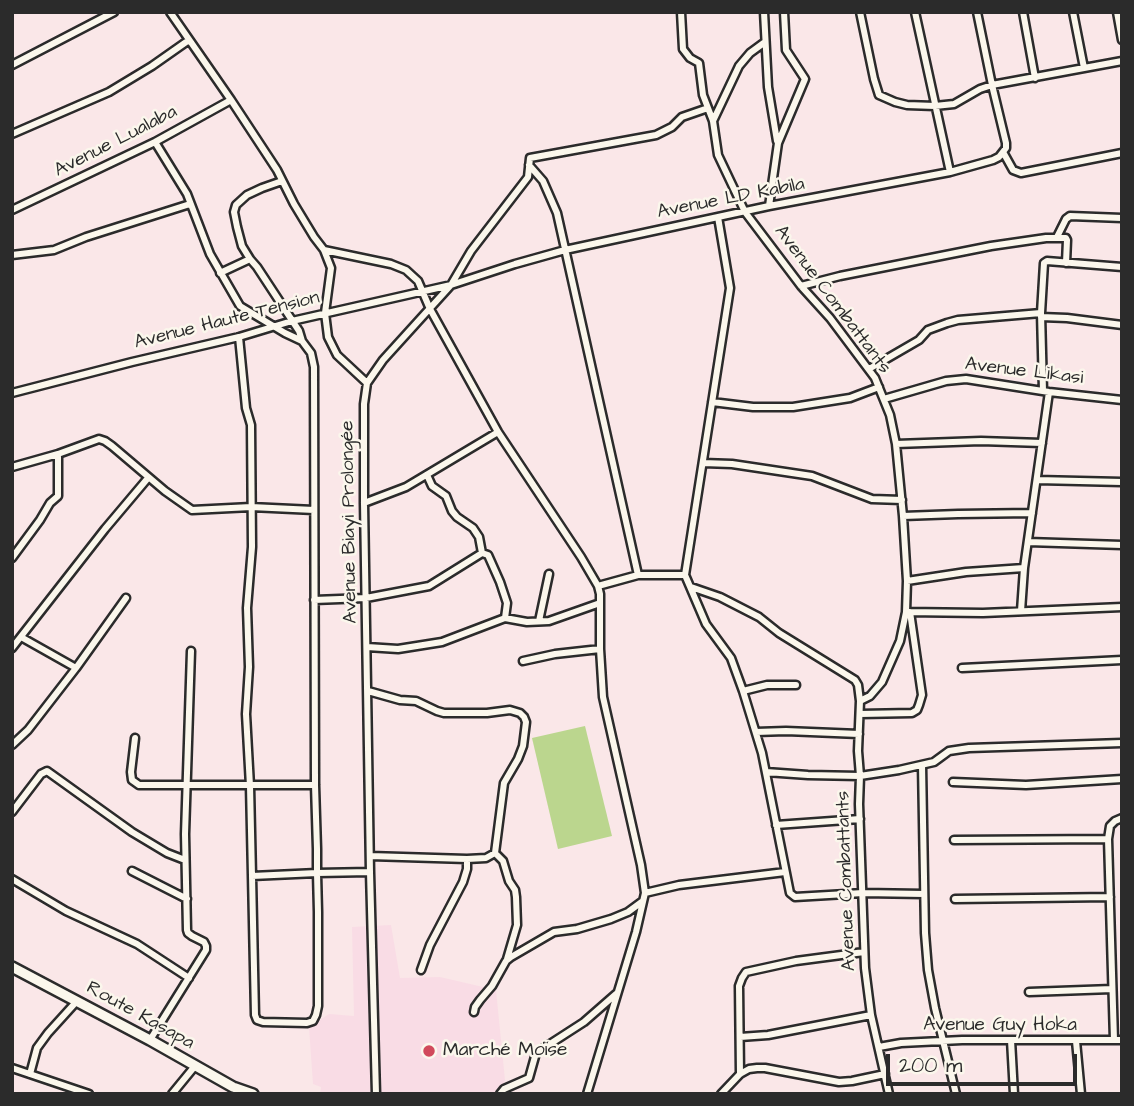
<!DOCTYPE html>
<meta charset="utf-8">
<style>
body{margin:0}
#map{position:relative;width:1134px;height:1106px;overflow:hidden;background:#fae7e8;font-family:"Architects Daughter",sans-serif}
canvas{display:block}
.frame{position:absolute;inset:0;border:14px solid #2b2b2b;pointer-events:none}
.scale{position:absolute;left:886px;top:1054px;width:191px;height:32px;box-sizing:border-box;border:4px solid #2b2b2b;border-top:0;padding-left:9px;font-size:21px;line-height:24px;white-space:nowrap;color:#2b2b2b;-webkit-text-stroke:5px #fbf7ec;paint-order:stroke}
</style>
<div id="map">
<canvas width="1134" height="1106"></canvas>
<div class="frame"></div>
<div class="scale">200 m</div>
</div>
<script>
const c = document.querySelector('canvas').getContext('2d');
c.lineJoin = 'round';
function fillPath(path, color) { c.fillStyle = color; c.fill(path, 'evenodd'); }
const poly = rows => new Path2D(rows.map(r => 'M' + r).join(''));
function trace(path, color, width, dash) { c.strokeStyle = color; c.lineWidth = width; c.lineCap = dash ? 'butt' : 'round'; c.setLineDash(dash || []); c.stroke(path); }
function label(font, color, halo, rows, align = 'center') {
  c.font = font + ' "Architects Daughter",sans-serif'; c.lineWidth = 5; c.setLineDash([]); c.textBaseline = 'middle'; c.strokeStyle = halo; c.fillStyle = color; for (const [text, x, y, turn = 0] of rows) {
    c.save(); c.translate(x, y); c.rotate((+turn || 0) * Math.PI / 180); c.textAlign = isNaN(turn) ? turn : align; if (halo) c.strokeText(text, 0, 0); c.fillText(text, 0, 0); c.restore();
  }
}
const built = poly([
 [391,925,400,978,440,977,496,990,505,1080,499,1094,320,1094,321,1087,313,1084,309,1027,329,1014,354,1016,352,927]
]);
const green = poly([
 [585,726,612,836,558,849,532,738]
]);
const minor = poly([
 [170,12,231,100,277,170,294,204,314,237,324,250,331,268,325,313,328,337,337,355,367,383],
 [681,12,683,49,690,58,699,63,703,95,713,121,718,155,745,212,801,286,830,318,875,378,890,415,896,444,903,516,907,581,906,612,900,641,882,682,870,696,860,701,858,751,860,776,859,804,865,968,871,1015,889,1094],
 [764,12,768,87,777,141],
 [860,12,874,79,879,95,895,102,907,105,935,106,954,104,980,89,992,85,1122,61],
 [915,12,950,172],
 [1023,12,1035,78],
 [1073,12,1084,68],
 [1117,12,1122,40],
 [12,65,114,12],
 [713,121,739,66,750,53,765,42],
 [12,134,109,92,152,66,189,40],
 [155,142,187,194,210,254,240,306,285,333,302,341,311,353,314,367,315,785,317,849,317,873,318,912,318,1006,316,1015,313,1021,307,1023,263,1022,257,1020,255,1015,252,876,317,873,370,872],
 [1003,152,1013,170,1021,173,1122,153],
 [529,165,543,181,557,213,638,575],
 [769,206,778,143,805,79,786,50,784,12],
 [12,210,155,142,231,100],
 [718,217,730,288,685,575,706,624,731,658,743,691,762,753,790,893,795,897,863,893,924,894],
 [1057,237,1066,219,1070,216,1122,218],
 [324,250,391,264,406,270,418,281,430,309,498,432,581,557,598,586,600,594,600,649,603,697,641,865,645,893,636,932,587,1094],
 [12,255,54,250,86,237,190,204],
 [250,259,242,246,237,227,234,212,236,205,247,195,262,188,282,181],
 [220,273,250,259,257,267,299,331,302,341],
 [801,286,840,276,991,246,1046,238,1066,238,1067,240,1066,263],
 [1041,317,1067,318,1122,325],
 [239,337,246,408,251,425,252,547,247,608,249,667,246,714,250,786,252,876],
 [869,369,919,340,928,330,947,323,958,320,1041,313],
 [1043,391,1041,313,1044,263,1047,261,1122,267],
 [12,393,132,362,239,337,292,321,451,285,471,251,528,177,530,158,656,135,672,127,682,117,708,108],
 [884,399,946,381,966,379,1049,392,1122,400],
 [712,402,753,407,793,407,850,398,879,387],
 [896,444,981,441,1042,443],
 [703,463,732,464,812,476,872,499,902,500],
 [12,467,58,454,99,439,105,441,112,446,165,491,192,510,251,507,314,510],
 [427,475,432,486,446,496,452,511,457,517,473,528,479,537,482,553],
 [1037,480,1122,482],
 [364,503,406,487,498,432],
 [903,516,958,514,1032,513],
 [1028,542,1122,545],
 [12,558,40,520,50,503,58,496,58,454],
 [907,581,966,572,1024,568],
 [598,586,638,575,685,575],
 [691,587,720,597,759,617,779,633,855,680,858,685,860,701],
 [314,600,366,598,429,586,482,553,488,555,500,582,507,603,505,618],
 [1021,611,1024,568,1049,392],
 [906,612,983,613,1122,607],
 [539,621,549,574],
 [21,637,76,668],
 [367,647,398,649,442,642,505,618,527,622,549,621,600,603],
 [12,648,105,529,148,478],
 [523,661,555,654,600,649],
 [962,668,1122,660],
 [368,691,400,700,416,701,437,711,444,713,487,713,510,710,520,713,524,717,526,722,523,746,518,759,504,783,495,853,486,858,467,859,370,856],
 [743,691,767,685,796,685],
 [860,714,912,713,917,710,919,705,922,695,910,612],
 [756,732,786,731,859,734],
 [135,738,131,772,132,780,139,785,315,785],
 [12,745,28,730,76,668,126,598],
 [922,765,925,933,928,970,935,1008,956,1094],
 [766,772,808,775,860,776,899,770,934,762,949,751,969,748,1122,743],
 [953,782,1026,785,1122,779],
 [12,812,41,774,47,771,132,832,167,853,185,860],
 [776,825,860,819],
 [954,840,1108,839],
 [495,853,503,861,509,881,515,890,516,897,517,925,507,959],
 [132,871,187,899],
 [12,879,66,911,137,944,189,978],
 [645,893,679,885,785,872],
 [955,899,1110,897],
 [421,970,430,945,463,882,467,869,467,859],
 [1029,992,1112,989],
 [474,1012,475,1007,480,1000,492,986,506,961,511,957,554,932,577,929,611,919,628,912,643,901],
 [740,1037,768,1035,871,1015],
 [150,1040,206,950,206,946,204,942,192,936,188,933,187,930,185,834,191,651],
 [1011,1040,1014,1094],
 [1114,1040,1108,839,1110,826,1115,821,1122,818],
 [1076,1041,1081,1094],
 [879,1047,901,1043,962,1040,1122,1040],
 [12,1068,89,1094],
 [30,1074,37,1048,48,1033,77,1001],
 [740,1074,739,986,742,978,746,972,796,961,864,952],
 [172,1094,195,1066],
 [376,1094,370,872,364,503,364,404,367,383,383,360,451,285,515,264,565,250,769,206,950,172,993,160,999,157,1006,148,1006,143,992,85,977,12],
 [500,1094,504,1089,529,1078,536,1053,584,1022,616,994],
 [721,1094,740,1074,749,1069,757,1068,765,1068,839,1082,852,1081,885,1074]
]);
const secondary = poly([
 [12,967,150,1040,233,1087,253,1094]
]);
const markers = [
 [429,1051,7,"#d1495b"]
];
const streetNames = [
 ["Avenue Lualaba",116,142,-27],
 ["Avenue LD Kabila",731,199,-11],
 ["Avenue Combattants",832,300,53],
 ["Avenue Haute Tension",227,321,-14],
 ["Avenue Likasi",1024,372,7],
 ["Avenue Biayi Prolongée",350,522,-91],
 ["Avenue Combattants",847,881,-92],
 ["Route Kasapa",140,1016,29],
 ["Avenue Guy Hoka",1000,1026]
];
const poiNames = [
 ["Marché Moïse",443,1051]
];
fillPath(built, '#f9dce5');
fillPath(green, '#bbd68e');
trace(minor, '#2b2b2b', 11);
trace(secondary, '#2b2b2b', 14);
trace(minor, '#fbf7ec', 6);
trace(secondary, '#fbf7ec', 9);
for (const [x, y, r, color] of markers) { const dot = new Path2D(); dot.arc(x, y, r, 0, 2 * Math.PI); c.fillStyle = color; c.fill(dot); trace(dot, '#fbf7ec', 2.5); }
label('19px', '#2b2b2b', '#fbf7ec', streetNames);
label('19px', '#2b2b2b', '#fbf7ec', poiNames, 'left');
</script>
